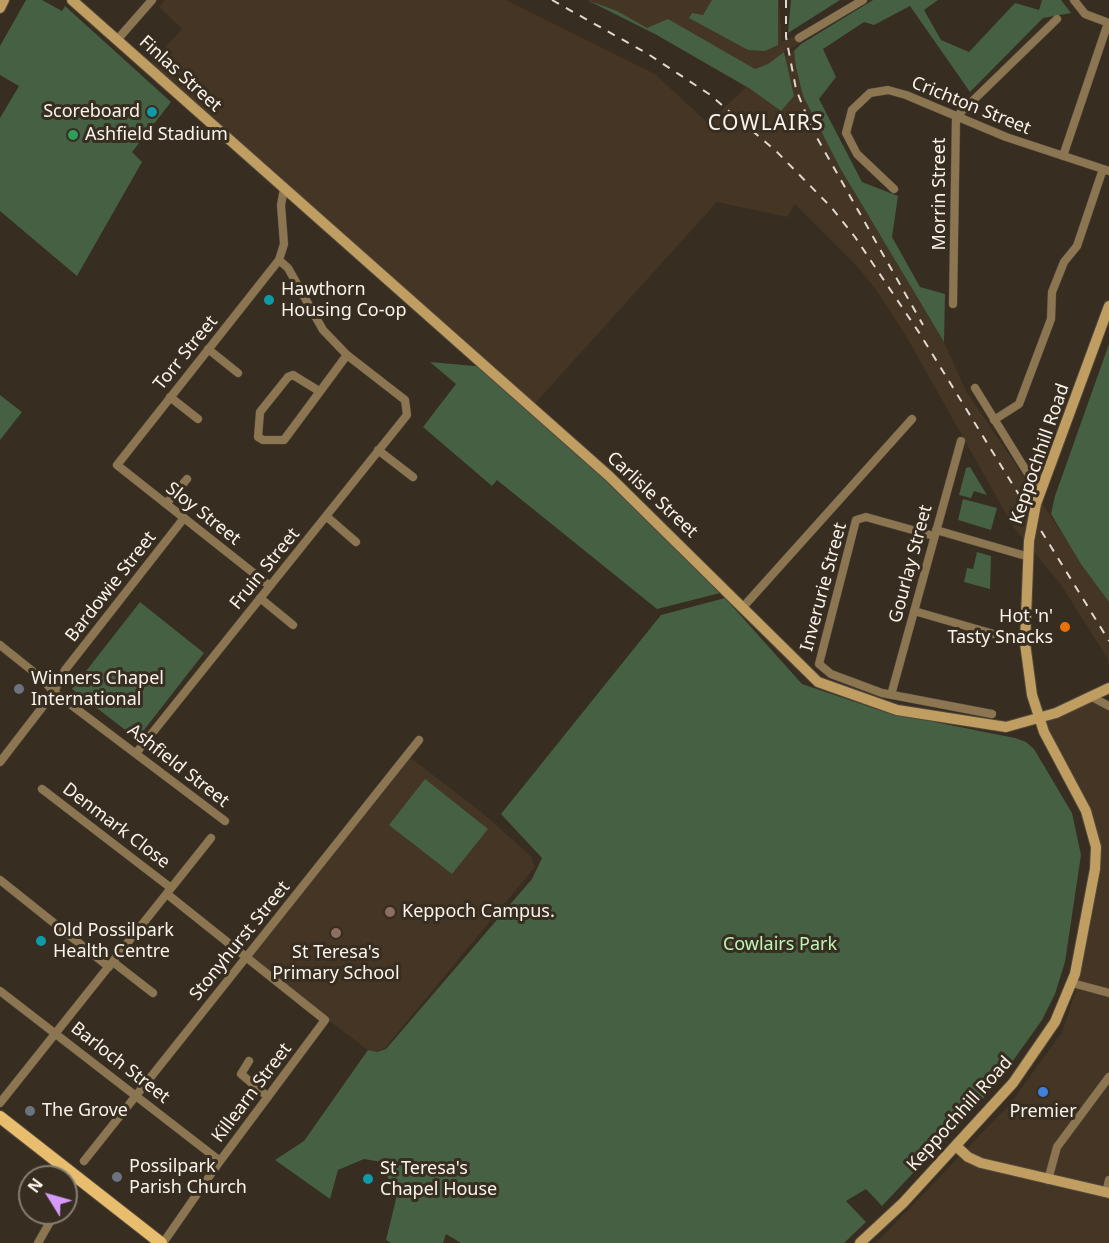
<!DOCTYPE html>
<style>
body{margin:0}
#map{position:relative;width:1109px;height:1243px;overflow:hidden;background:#372d20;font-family:"Noto Sans",sans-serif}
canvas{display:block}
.north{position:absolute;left:18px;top:1165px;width:60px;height:60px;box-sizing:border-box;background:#372d20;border:2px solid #857d72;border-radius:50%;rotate:307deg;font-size:16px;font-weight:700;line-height:24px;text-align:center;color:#fbf4ec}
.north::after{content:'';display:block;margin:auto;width:21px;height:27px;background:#d69bfa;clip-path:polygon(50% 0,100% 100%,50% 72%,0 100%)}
</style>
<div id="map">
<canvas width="1109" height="1243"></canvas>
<div class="north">N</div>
</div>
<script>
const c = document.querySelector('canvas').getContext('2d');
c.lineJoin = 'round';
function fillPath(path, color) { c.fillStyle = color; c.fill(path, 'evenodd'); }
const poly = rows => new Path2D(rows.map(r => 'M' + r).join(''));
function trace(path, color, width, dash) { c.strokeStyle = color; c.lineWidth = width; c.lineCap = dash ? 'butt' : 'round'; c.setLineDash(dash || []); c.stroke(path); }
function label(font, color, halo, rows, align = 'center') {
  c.font = font + ' "Noto Sans",sans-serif'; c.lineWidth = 6; c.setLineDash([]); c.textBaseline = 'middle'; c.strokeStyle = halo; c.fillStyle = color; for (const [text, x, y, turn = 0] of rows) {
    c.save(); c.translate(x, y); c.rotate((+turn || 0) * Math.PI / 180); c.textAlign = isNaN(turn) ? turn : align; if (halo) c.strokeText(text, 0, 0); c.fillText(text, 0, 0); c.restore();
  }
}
const built = poly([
 [165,0,506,0,655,74,708,123,746,87,655,34,587,0,779,0,782,42,800,34,804,41,784,52,785,57,801,44,794,51,803,96,840,168,944,342,966,391,1109,602,1109,666,1106,656,1061,585,1014,528,906,336,877,291,856,265,795,204,787,217,717,202,531,408,234,144,151,62,182,29,159,7],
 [1090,696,1109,706,1109,1243,876,1243,1010,1104,1062,1032,1077,987,1094,838,1039,719],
 [407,755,480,811,531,856,535,867,385,1048,377,1052,368,1050,246,958]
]);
const green = poly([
 [26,0,42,0,62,11,65,6,171,102,132,152,142,162,77,276,0,211,0,118,19,86,0,75,0,46],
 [587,0,617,11,647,28,668,19,755,69,768,64,784,52,794,96,781,111,749,88,655,34],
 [712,0,778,0,778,45,765,51,748,50,689,18,692,13,703,15],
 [791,0,840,0,788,33],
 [873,0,938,0,924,10,941,40,969,52,1015,3,1039,10,1042,0,1061,0,1071,13,1043,18,970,92,910,6,874,25,864,22,823,49,836,77,819,99,862,182,898,196,892,237,920,287,945,294,944,342,840,168,803,96,796,67,794,51,801,44],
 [1109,344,1109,602,1081,564,1051,514,1055,496],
 [430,362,485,367,728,591,657,609,497,480,492,486,423,427,456,384],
 [0,395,22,412,0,440],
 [970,467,987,495,974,491,971,498,959,495,966,468],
 [963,499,997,508,991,530,958,520],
 [977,552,991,556,990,589,964,582,967,568,973,569],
 [725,598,802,684,885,712,1015,738,1026,742,1034,749,1072,813,1081,855,1065,962,1055,994,1042,1020,995,1086,882,1206,866,1189,846,1201,866,1222,844,1243,461,1243,446,1234,443,1243,391,1243,386,1240,396,1199,382,1162,364,1159,338,1170,330,1199,275,1160,304,1141,368,1050,377,1052,386,1049,532,879,542,858,501,814,661,615],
 [140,602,204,653,137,739,72,689],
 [425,779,488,829,452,874,389,825]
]);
const street = poly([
 [1074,0,1085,14,1109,23],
 [799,38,863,0],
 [117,40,152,0],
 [1063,156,1108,23],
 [894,189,857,154,846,133,852,110,870,93,888,90,906,95,1006,137,1109,171],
 [953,304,956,117,1057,19],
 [208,349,238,373],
 [975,388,1030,477,1043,487],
 [319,391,293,375,288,377,260,412,258,437,263,440,284,440,347,355],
 [170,397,198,419],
 [994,420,1019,404,1051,319,1052,292,1064,262,1077,246,1103,169],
 [378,450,413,477],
 [166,504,187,479],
 [326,516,356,542],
 [936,530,1026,556],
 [934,536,866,517,856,520,819,664,831,674,882,693,992,714],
 [270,586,117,465,279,260,284,244,281,205,284,189],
 [260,598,293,625],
 [744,606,912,419],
 [914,611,1025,643],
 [0,645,40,677,54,692,225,821],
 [891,695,961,441],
 [1090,696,1109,706],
 [137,752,407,415,405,400,347,355,323,330,288,268,279,260],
 [0,762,54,692,65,670,184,518],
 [42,789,171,888],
 [0,880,109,967],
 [113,962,153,993],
 [1072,983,1109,993],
 [0,991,220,1161],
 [249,1061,241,1074,268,1097],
 [0,1103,211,838],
 [84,1161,419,740],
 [1048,1180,1057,1147,1109,1077],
 [1106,1193,1109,1180],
 [66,1195,77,1177],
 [38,1243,55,1213],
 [163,1243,220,1161,325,1020,167,894]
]);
const secondary = poly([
 [72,0,609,476,818,682,897,710,1006,727,1056,713,1109,688],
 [0,8,4,0],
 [1036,504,1109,306],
 [956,1146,968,1157,981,1163,1109,1193],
 [860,1243,903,1203,1013,1083,1055,1022,1075,974,1095,869,1096,847,1086,811,1044,732,1032,695,1025,643,1029,541]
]);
const primary = poly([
 [0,1117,161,1243]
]);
const rail = poly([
 [552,0,648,54,709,94,776,151,831,207,855,237,920,334,1109,641],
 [786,0,786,37,796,89,812,129,923,325]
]);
const secondaryBridge = poly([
 [1029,541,1036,504]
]);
const markers = [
 [152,112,6,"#0f9aa8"],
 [73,135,6,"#2e9e5b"],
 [269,300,6,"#0f9aa8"],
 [1065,627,6,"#e8710a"],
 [19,689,6,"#6b7280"],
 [390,912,6,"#8d6e63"],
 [336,933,6,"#8d6e63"],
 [41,941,6,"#0f9aa8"],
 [1043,1092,6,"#3f7fe0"],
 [30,1111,6,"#6b7280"],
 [117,1177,6,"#6b7280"],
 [368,1179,6,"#0f9aa8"]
];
const streetNames = [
 ["Finlas Street",180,74,42],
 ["Crichton Street",971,106,22],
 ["Morrin Street",940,194,-90],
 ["Torr Street",186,353,-51],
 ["Keppochhill Road",1040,454,-71],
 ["Carlisle Street",652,495,43],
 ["Sloy Street",203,514,38],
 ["Gourlay Street",911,564,-75],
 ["Fruin Street",265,569,-51],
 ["Bardowie Street",111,587,-52],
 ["Inverurie Street",824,587,-75],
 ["Ashfield Street",178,766,38],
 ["Denmark Close",116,826,37],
 ["Stonyhurst Street",240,941,-51],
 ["Barloch Street",120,1063,38],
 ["Killearn Street",252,1093,-53],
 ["Keppochhill Road",960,1114,-48]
];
const poiNames = [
 ["Scoreboard",140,112,"right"],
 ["Ashfield Stadium",85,135],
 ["Hawthorn",281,290],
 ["Housing Co-op",281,311],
 ["Hot 'n'",1053,617,"right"],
 ["Tasty Snacks",1053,638,"right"],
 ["Winners Chapel",31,679],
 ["International",31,700],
 ["Keppoch Campus.",402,912],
 ["Old Possilpark",53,931],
 ["Health Centre",53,952],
 ["St Teresa's",336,953,"center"],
 ["Primary School",336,974,"center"],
 ["The Grove",42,1111],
 ["Premier",1043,1112,"center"],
 ["Possilpark",129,1167],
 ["Parish Church",129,1188],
 ["St Teresa's",380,1169],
 ["Chapel House",380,1190]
];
const parkNames = [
 ["Cowlairs Park",780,945]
];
const quarterNames = [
 ["COWLAIRS",766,124]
];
fillPath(built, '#443524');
fillPath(green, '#456043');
trace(street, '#52493d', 9);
trace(secondary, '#52493d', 12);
trace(primary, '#52493d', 14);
trace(street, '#8b7651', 8);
trace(secondary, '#c09e61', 10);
trace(primary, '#e8bd6d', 12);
trace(rail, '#e0d8d0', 2, [8, 8]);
trace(secondaryBridge, '#52493d', 12, []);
trace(secondaryBridge, '#c09e61', 10);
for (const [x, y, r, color] of markers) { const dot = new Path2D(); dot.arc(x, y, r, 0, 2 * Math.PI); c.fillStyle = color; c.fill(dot); trace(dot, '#372d20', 2); }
label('18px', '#fbf4ec', '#372d20', streetNames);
label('18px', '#fbf4ec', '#372d20', poiNames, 'left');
label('18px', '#bdf5b8', '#372d20', parkNames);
c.letterSpacing = '1.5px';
label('21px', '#fbf4ec', '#372d20', quarterNames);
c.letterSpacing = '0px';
</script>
